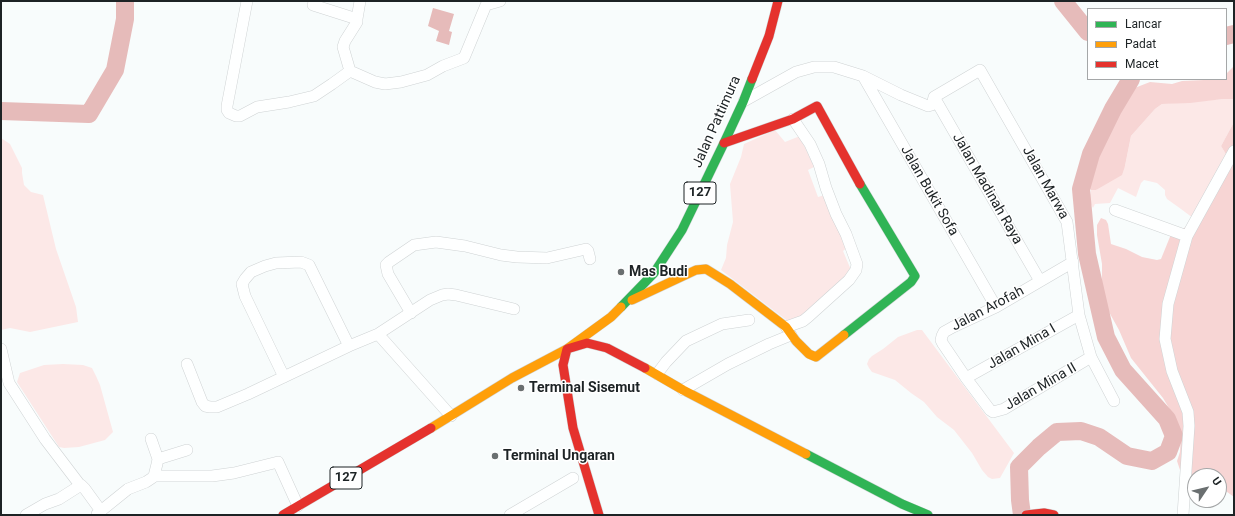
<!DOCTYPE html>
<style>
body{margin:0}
#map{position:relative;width:1235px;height:516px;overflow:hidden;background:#f8fcfc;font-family:Roboto,sans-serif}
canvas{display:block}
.frame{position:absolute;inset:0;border:2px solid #1d2325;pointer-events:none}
.legend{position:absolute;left:1087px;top:8px;width:140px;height:72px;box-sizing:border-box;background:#fff;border:1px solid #a5a7a8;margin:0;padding:5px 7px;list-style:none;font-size:12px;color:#1d2325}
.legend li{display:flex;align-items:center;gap:8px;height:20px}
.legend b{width:20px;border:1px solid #a5a7a8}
.north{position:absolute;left:1187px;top:468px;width:40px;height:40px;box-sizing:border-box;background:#fff;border:1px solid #a5a7a8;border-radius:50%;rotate:55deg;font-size:11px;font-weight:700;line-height:16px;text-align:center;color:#1d2325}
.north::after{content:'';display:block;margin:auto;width:14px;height:18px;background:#6a6f70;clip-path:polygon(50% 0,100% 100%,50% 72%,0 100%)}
</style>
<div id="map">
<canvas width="1235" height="516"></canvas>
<div class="frame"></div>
<ul class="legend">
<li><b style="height:5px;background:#30b455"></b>Lancar</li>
<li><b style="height:5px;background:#ff9f0a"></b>Padat</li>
<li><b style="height:5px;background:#e5322d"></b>Macet</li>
</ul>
<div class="north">U</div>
</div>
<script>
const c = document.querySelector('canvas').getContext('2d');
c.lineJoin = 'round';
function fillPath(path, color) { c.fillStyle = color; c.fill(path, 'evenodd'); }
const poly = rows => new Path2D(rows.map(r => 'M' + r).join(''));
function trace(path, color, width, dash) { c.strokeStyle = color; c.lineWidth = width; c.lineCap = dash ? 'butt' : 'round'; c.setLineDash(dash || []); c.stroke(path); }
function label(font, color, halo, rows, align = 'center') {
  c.font = font + ' Roboto,sans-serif'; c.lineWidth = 3; c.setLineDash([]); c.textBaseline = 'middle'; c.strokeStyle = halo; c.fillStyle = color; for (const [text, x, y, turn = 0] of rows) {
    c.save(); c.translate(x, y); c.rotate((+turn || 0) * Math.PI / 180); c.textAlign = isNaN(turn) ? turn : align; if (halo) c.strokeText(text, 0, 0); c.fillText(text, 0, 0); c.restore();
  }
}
const green = poly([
 [1223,99,1234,99,1234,122,1221,146,1230,161,1197,221,1181,209,1167,199,1165,195,1165,190,1157,183,1144,180,1141,183,1136,197,1118,188,1110,203,1095,204,1093,208,1089,201,1091,190,1096,190,1125,166,1131,136,1155,109,1162,104],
 [775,130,785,142,800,136,814,167,808,170,818,197,825,195,848,247,843,251,851,270,849,279,804,314,789,322,721,270,726,258,727,245,733,222,730,184,741,157,744,144],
 [1,138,10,144,22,168,22,173,24,185,31,192,43,195,56,249,76,307,78,322,30,332,10,328,1,330],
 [917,330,922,330,1014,453,1000,478,992,479,988,477,982,470,972,453,954,430,937,417,924,402,911,393,895,380,872,372,869,368,867,364,869,359,872,356,883,349,898,337],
 [63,364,83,365,92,368,96,376,100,385,113,432,105,440,79,447,64,448,59,447,17,382,20,373,44,365]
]);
const forest = poly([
 [1234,66,1234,99,1223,99,1190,103,1162,104,1155,109,1131,136,1125,166,1122,175,1096,190,1091,190,1088,187,1088,183,1092,164,1098,147,1113,115,1132,89,1150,82,1172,84,1182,81,1226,79,1226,74],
 [1234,122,1234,497,1219,486,1219,476,1195,476,1195,490,1186,487,1185,478,1180,470,1177,461,1180,452,1181,434,1176,420,1163,398,1131,358,1119,330,1104,303,1102,283,1102,264,1097,235,1097,225,1101,218,1106,220,1108,224,1111,244,1126,249,1142,257,1157,260,1161,259,1174,227,1182,229,1186,227,1230,161,1221,146]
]);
const water = poly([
 [433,8,454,14,449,31,452,32,449,45,436,41,439,31,428,26]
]);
const river = poly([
 [1063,1,1088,32],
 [1226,36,1234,34],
 [1,111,89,114,115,70,125,19,125,1],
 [1022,515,1020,500,1019,467,1039,447,1057,432,1081,431,1099,437,1127,456,1152,461,1168,452,1174,436,1167,419,1123,370,1106,337,1087,254,1081,189,1091,154,1113,109,1131,79]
]);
const street = poly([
 [247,1,227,106,227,110,229,113,236,116,240,116,257,107,289,102,314,96,332,84,350,71,375,82,385,84,401,82,427,75,443,66,464,58,486,5,500,1],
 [313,5,357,19,357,22,345,41,343,47,350,71],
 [357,19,360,1],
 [863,76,996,307],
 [934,97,980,70,1067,222,1079,315,1091,357,1114,401],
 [934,97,1040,281],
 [744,101,796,72,814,67,834,67,863,76,901,95,928,106,932,105,934,97],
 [1115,210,1187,236],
 [1073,262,996,307,953,327,944,332,942,336,941,340,943,344,966,378,990,410,993,412,1004,409,1091,357],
 [411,313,388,274,386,265,389,262,414,245,436,242,465,246,501,255,517,257,547,258,586,249,588,251,590,259],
 [786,327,803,321,808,317,849,280,856,270,857,264,846,234,836,214,826,188,819,164,810,144,793,119],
 [378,334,451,416],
 [1,349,9,383,45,439,80,485],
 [187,364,202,402,205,406,210,407,217,407,248,394,349,346,378,334,430,300,442,295,448,294,456,295,514,309],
 [657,374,666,362,686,341,722,324,749,320],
 [284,377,245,296,242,284,245,279,251,272,265,266,276,263,301,262,309,265,349,346],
 [966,378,1079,315],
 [683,390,728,364,769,344,791,335],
 [158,459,187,450],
 [154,476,212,476,234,473,278,462,298,506],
 [97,514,128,489,146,482,152,478,154,476,157,464,158,459,151,439],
 [26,515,45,504,59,499,81,485,85,489,101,511],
 [510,515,573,478],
 [1183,515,1189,426,1188,412,1172,371,1165,339,1168,304,1187,236,1234,151]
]);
const fast = poly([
 [621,307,654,273,682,230,724,143,743,102,752,79],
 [844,335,911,282,915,276,860,184],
 [806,454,902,504,928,515]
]);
const slow = poly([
 [632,300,696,270,706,269,730,284,786,327,796,341,809,354,816,357,844,335],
 [645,368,683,390,806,454],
 [431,428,512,378,567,349,611,317,621,307]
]);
const jam = poly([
 [752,79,769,36,778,1],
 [724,143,793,119,817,106,860,184],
 [283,515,431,428],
 [599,515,573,428,563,365,567,349,587,343,607,348,645,368],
 [1026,515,1044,513,1054,515]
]);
const markers = [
 [621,272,4,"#6a6f70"],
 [521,388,4,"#6a6f70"],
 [495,456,4,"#6a6f70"]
];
const shields = [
 [700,193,32],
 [346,478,32]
];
const shieldNames = [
 ["127",700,193],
 ["127",346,478]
];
const streetNames = [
 ["Jalan Pattimura",717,122,-66],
 ["Jalan Marwa",1045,183,61],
 ["Jalan Madinah Raya",987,189,60],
 ["Jalan Bukit Sofa",929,191,60],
 ["Jalan Arofah",988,309,-28],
 ["Jalan Mina I",1022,347,-30],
 ["Jalan Mina II",1041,387,-30]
];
const poiNames = [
 ["Mas Budi",629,272],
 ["Terminal Sisemut",529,388],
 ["Terminal Ungaran",503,456]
];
fillPath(green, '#fce8e7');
fillPath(forest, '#f7d5d4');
fillPath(water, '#e6bbba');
trace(river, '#e6bbba', 18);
trace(street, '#cfd3d4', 12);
trace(fast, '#cfd3d4', 10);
trace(slow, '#cfd3d4', 10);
trace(jam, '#cfd3d4', 10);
trace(street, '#feffff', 11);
trace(fast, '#30b455', 9);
trace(slow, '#ff9f0a', 9);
trace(jam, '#e5322d', 9);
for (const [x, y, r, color] of markers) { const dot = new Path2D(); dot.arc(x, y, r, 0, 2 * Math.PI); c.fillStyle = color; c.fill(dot); trace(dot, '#fff', 1.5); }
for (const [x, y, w] of shields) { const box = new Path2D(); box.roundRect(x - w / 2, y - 11, w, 22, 3); c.fillStyle = '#fff'; c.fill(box); trace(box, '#1d2325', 1); }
label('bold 13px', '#1d2325', null, shieldNames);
label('14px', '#1d2325', '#fff', streetNames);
label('bold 14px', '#1d2325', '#fff', poiNames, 'left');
</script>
